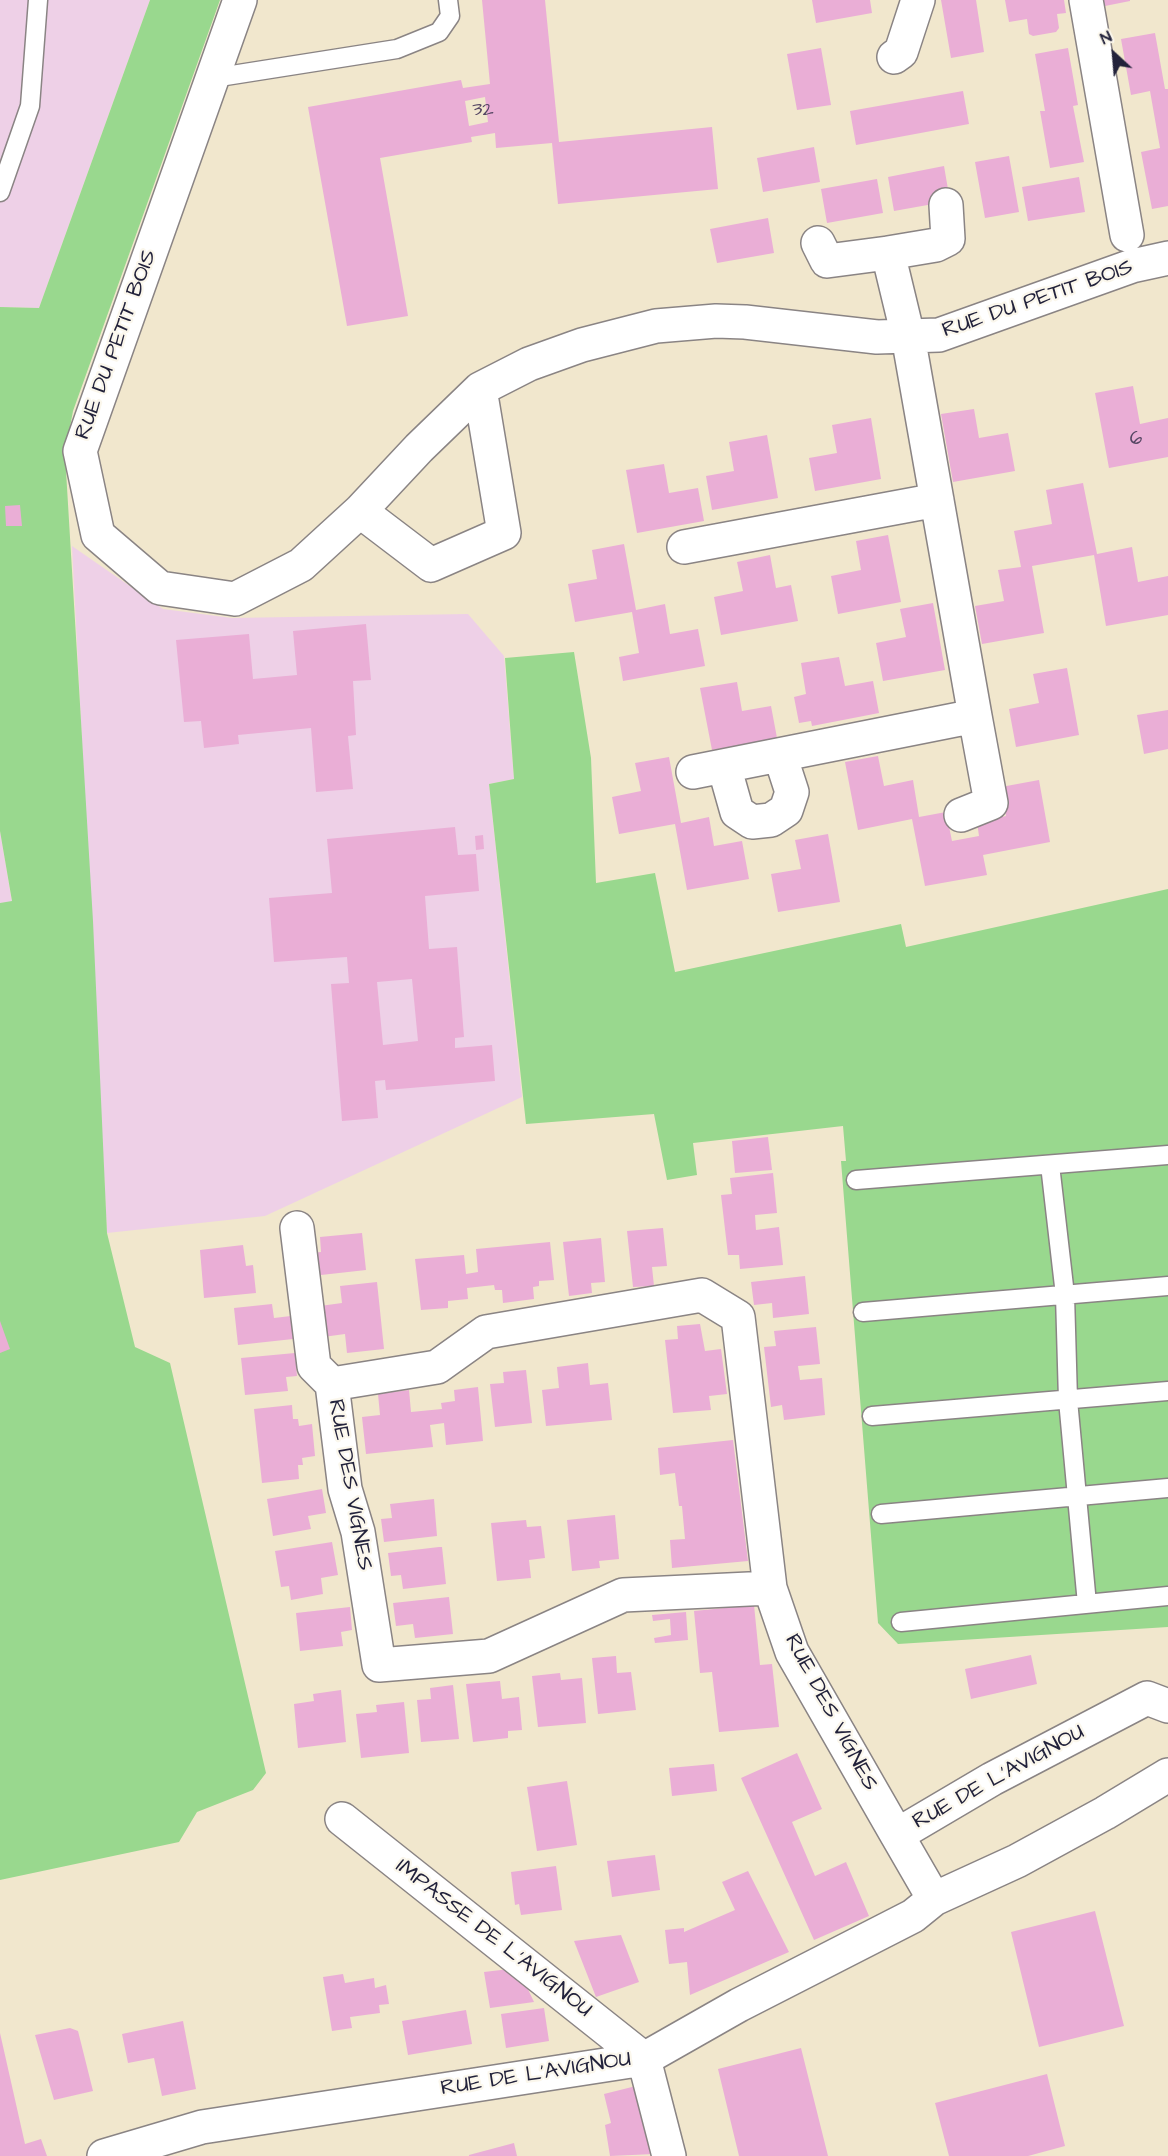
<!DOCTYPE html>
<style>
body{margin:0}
#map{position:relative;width:1168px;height:2156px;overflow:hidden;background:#f1e7cd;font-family:"Architects Daughter",sans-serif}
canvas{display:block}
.north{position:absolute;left:1084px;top:24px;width:60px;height:60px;-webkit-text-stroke:4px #fbf7ec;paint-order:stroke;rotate:334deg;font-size:16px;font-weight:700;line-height:24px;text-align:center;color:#22223b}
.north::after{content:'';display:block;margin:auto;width:21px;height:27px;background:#22223b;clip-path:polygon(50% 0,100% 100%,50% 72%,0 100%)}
</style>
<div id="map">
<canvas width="1168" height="2156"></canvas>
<div class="north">N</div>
</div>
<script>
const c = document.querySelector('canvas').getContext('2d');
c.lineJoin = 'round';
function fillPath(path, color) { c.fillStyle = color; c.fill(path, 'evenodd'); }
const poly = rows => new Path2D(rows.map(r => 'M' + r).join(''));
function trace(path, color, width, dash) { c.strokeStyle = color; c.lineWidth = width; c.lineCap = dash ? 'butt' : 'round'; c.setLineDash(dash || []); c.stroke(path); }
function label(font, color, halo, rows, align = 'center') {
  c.font = font + ' "Architects Daughter",sans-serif'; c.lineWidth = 4.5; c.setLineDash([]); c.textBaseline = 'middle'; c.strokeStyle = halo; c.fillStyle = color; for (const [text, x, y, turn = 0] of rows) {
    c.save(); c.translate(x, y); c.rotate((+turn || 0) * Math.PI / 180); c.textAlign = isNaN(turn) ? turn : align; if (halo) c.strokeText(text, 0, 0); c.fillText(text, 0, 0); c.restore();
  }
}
const built = poly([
 [0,0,150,0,39,308,0,307],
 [72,546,163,609,232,618,468,614,504,656,514,779,489,784,522,1097,265,1216,107,1233],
 [0,831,12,902,0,903]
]);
const green = poly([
 [150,0,220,0,73,411,65,454,93,921,107,1233,135,1347,170,1363,266,1773,253,1790,197,1812,179,1842,0,1880,0,903,12,901,0,831,0,307,39,308],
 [574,652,591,758,596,883,655,873,675,972,901,924,906,947,1168,889,1168,1627,898,1644,878,1623,841,1161,846,1161,843,1126,693,1143,697,1175,667,1180,654,1114,526,1124,489,784,514,779,505,658]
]);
const building = poly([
 [482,0,545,0,559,142,712,127,718,189,558,204,552,143,496,148,495,133,471,137,472,142,380,158,408,316,347,326,308,107,461,80,463,88,490,84],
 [485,97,488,122,469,126,465,101],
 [812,0,870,0,872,13,816,23],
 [941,0,976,0,984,52,951,58],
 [1005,0,1064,0,1066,13,1057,14,1059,28,1056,32,1033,36,1029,34,1027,19,1009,22],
 [1098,0,1130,0,1130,1,1100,7],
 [1155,33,1165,89,1168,89,1168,206,1152,209,1141,152,1160,148,1150,91,1131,95,1121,39],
 [821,48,831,105,797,110,787,54],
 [1068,48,1078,105,1073,106,1084,162,1050,168,1040,111,1045,111,1035,54],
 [963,91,969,124,856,145,850,111],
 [814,147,820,182,763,192,757,158],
 [1009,156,1019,212,985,218,975,162],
 [944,166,950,201,894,211,888,177],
 [1079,177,1085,212,1028,221,1022,187],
 [877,179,883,213,827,223,821,189],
 [768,218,774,253,717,263,710,229],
 [1133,386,1140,424,1168,418,1168,457,1109,468,1095,393],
 [974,409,979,438,1008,433,1015,471,953,482,941,414],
 [871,418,881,479,815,491,809,458,837,453,832,425],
 [767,435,778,498,712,510,706,476,734,471,729,442],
 [664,464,669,493,698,488,704,521,637,533,626,470],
 [1083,483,1097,554,1132,547,1138,582,1168,576,1168,615,1106,626,1094,555,1032,566,1044,633,982,644,975,606,1004,601,998,570,1021,567,1014,531,1052,524,1046,490],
 [20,505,22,526,6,526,5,506],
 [888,535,901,602,838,614,831,576,861,570,856,541],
 [624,544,636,610,665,604,670,634,698,629,705,666,623,681,619,657,639,653,632,612,575,622,568,584,597,579,592,550],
 [770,555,776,588,791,585,798,621,721,635,714,597,743,591,737,562],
 [933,603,945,670,883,681,876,643,906,637,900,609],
 [366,624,371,680,353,681,356,735,348,736,353,789,316,792,311,728,238,735,239,744,204,748,201,721,184,722,176,640,249,634,253,679,297,675,293,631],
 [839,657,845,686,873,681,879,713,812,726,811,721,799,723,794,697,806,694,801,663],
 [1067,668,1079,735,1016,747,1009,709,1039,703,1033,674],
 [737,682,742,711,771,706,777,738,712,750,700,688],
 [1168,710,1168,749,1144,754,1137,715],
 [878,756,884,786,913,780,919,817,946,812,952,841,979,836,977,822,1006,816,1001,787,1039,780,1050,842,983,855,987,875,925,886,912,819,858,830,845,762],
 [669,757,681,823,709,817,714,846,742,841,749,879,687,890,675,824,619,834,612,797,641,791,635,763],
 [455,827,458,855,476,854,479,891,425,896,429,949,457,947,464,1037,455,1038,455,1048,492,1045,495,1081,386,1090,385,1080,375,1081,378,1118,342,1121,331,984,349,983,347,957,274,962,269,898,332,893,327,839],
 [412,979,418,1041,383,1045,377,982],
 [828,834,840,902,778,912,771,874,801,869,795,840],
 [483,835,484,849,476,850,475,836],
 [768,1137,772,1170,735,1173,732,1141],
 [773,1173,777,1213,755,1215,756,1230,779,1227,783,1265,740,1269,739,1255,728,1255,721,1195,732,1194,730,1178],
 [663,1228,667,1266,652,1267,654,1286,633,1287,627,1231],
 [362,1233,366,1270,312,1276,310,1253,321,1252,320,1237],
 [601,1238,605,1282,591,1283,592,1293,569,1296,563,1242],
 [550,1242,554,1280,539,1281,539,1286,533,1287,534,1299,503,1303,502,1290,495,1290,494,1285,467,1288,468,1299,448,1301,448,1308,421,1310,415,1259,464,1255,466,1274,478,1272,476,1249],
 [243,1245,246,1266,253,1265,256,1293,204,1298,200,1250],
 [805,1276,809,1314,773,1318,772,1303,754,1305,751,1282],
 [377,1282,384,1349,347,1353,345,1334,323,1337,320,1306,342,1303,340,1286],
 [272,1304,274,1318,291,1316,293,1339,238,1345,234,1308],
 [0,1321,10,1349,0,1353],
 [700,1324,705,1351,721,1349,727,1394,709,1396,711,1410,673,1413,665,1340,678,1339,677,1326],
 [816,1327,820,1364,798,1366,800,1380,822,1378,825,1415,784,1420,782,1405,771,1407,764,1347,776,1346,774,1331],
 [295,1353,297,1376,286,1377,288,1391,245,1395,241,1358],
 [588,1363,590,1385,608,1383,612,1420,546,1426,542,1390,559,1388,557,1367],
 [526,1370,532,1423,495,1427,490,1384,504,1383,503,1372],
 [478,1387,483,1441,446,1445,444,1423,430,1425,433,1447,366,1454,362,1417,380,1415,378,1394,409,1390,411,1412,442,1409,441,1403,455,1401,454,1390],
 [292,1405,293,1419,298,1419,299,1426,312,1424,315,1456,302,1458,303,1465,298,1465,299,1479,262,1483,254,1409],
 [733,1440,748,1561,672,1568,670,1540,685,1539,682,1506,679,1506,675,1473,660,1475,658,1448],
 [322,1489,326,1513,308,1516,311,1529,273,1536,267,1499],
 [434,1499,437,1536,384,1542,381,1519,392,1518,390,1504],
 [615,1515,619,1559,599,1561,600,1568,572,1571,567,1520],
 [526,1520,527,1527,541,1526,545,1558,529,1560,531,1578,497,1581,491,1523],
 [332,1542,338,1575,321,1578,323,1594,291,1600,289,1586,281,1587,275,1551],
 [439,1547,442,1547,446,1584,403,1589,401,1575,391,1576,388,1553],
 [449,1597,453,1634,415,1638,413,1624,396,1626,393,1603],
 [754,1605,760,1665,772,1664,779,1727,719,1732,712,1672,700,1673,694,1611],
 [350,1607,352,1630,341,1632,343,1646,300,1651,296,1613],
 [686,1612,688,1640,655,1643,654,1638,671,1635,670,1619,653,1621,652,1615],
 [1031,1655,1037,1684,971,1699,965,1669],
 [616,1656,617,1673,631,1672,636,1710,598,1714,592,1658],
 [560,1673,561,1680,582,1678,586,1723,538,1727,532,1676],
 [500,1681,502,1699,519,1697,522,1730,508,1731,508,1738,473,1742,466,1684],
 [453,1685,459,1739,421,1742,417,1700,431,1699,430,1688],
 [341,1690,346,1742,298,1748,294,1704,314,1701,313,1694],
 [404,1702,409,1753,361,1758,356,1714,377,1712,376,1705],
 [797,1753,822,1809,792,1822,815,1876,846,1862,869,1916,814,1940,741,1778],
 [714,1764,717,1791,672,1796,669,1768],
 [567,1781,577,1845,537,1851,527,1787],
 [655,1855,660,1890,612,1897,607,1861],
 [556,1866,562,1910,521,1915,519,1904,515,1905,511,1872],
 [748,1871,789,1952,690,1995,687,1962,669,1964,665,1930,684,1928,684,1932,735,1910,722,1882],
 [1095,1911,1124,2026,1039,2047,1011,1932],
 [621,1935,639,1982,596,1997,574,1941],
 [518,1968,534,2002,490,2008,484,1972],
 [343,1974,345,1983,374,1978,375,1988,386,1985,389,2004,379,2005,380,2013,350,2017,352,2028,332,2031,323,1977],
 [544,2008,549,2041,506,2048,501,2014],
 [466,2010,472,2044,408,2055,402,2021],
 [183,2021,196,2089,162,2096,154,2058,128,2063,122,2034],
 [70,2028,78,2031,93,2091,54,2100,35,2035],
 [0,2033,25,2144,41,2139,47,2156,0,2156],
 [801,2048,828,2156,739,2156,718,2069],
 [1047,2074,1065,2146,1028,2156,949,2156,935,2103],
 [636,2086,654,2154,610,2156,605,2125,611,2123,604,2094],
 [514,2143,517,2156,469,2156,469,2155]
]);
const service = poly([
 [213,78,397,49,439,32,450,16,448,0],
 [0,192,30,106,38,0],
 [1050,1165,1065,1295,1068,1400,1087,1604],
 [856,1180,1168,1155],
 [863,1312,1168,1286],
 [872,1416,1168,1391],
 [881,1514,1168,1488],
 [901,1622,1168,1596]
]);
const minor = poly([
 [240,0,80,451,98,535,160,588,235,599,301,565,360,511,419,448,480,389,529,364,582,345,656,326,716,321,745,322,877,337,939,335,1132,266,1168,258],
 [1086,0,1127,235],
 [894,57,901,52,918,0],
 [888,253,936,245,948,239,946,205],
 [360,511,431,565,504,533,480,389],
 [684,547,937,500],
 [724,766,737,812,752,822,771,820,786,810,792,792,780,755],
 [693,772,975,716,908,336,888,253,827,261,818,243],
 [961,815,991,803,975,716],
 [297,1228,314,1366,332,1384],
 [770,1588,623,1595,489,1656,379,1665,358,1532,345,1489,332,1384,437,1367,486,1332,702,1295,738,1317,770,1588,792,1652,897,1835],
 [1168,1706,1147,1698,992,1779,897,1835,934,1899,1017,1861,1105,1813,1168,1775],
 [342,1819,644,2059],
 [644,2059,669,2156],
 [104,2156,202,2127,644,2059,739,2005,913,1916,934,1899]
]);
const numberNames = [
 ["32",483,111],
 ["6",1136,440]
];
const streetNames = [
 ["RUE DU PETIT BOIS",1038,300,-19],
 ["RUE DU PETIT BOIS",117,345,-70],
 ["RUE DES VIGNES",349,1485,80],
 ["RUE DES VIGNES",830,1713,62],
 ["RUE DE L'AVIGNOU",999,1778,-29],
 ["IMPASSE DE L'AVIGNOU",493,1939,38],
 ["RUE DE L'AVIGNOU",536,2075,-9]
];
fillPath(built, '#eed0e7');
fillPath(green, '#99d88e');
fillPath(building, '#eaaed6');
trace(service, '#8a8484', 21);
trace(minor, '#8a8484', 36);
trace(service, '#fff', 18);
trace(minor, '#fff', 33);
label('20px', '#544562', null, numberNames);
label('22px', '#22223b', '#fbf7ec', streetNames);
</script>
